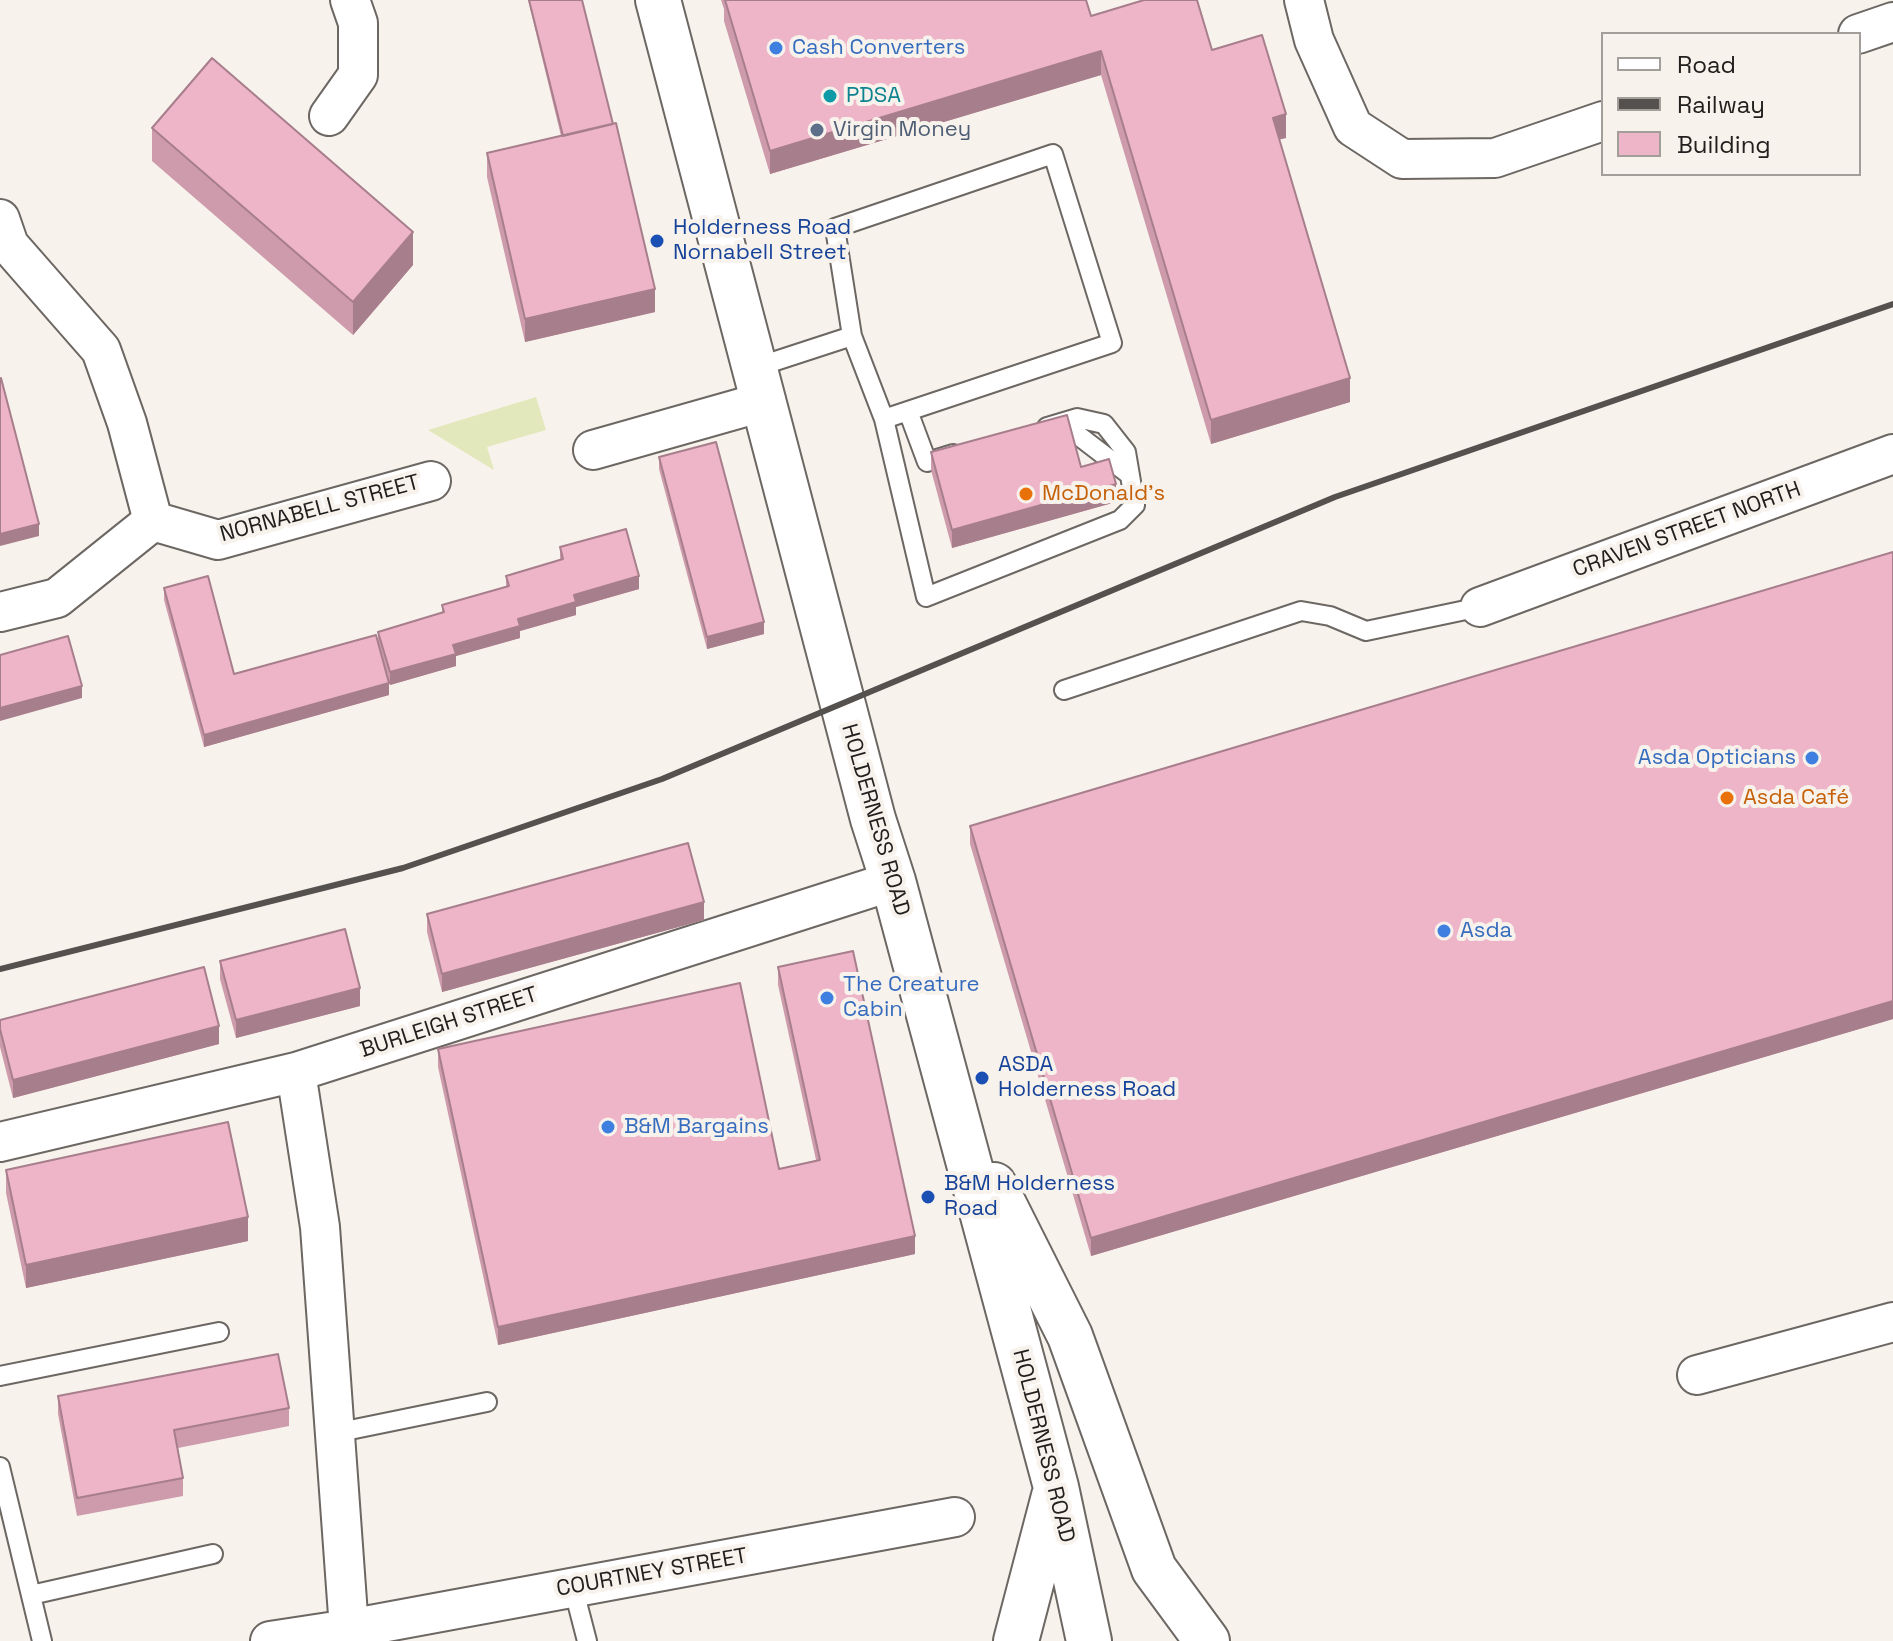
<!DOCTYPE html>
<meta charset="utf-8">
<style>
body{margin:0}
#map{position:relative;width:1893px;height:1641px;overflow:hidden;background:#f8f2ec;font-family:"Space Grotesk",sans-serif}
canvas{display:block}
.legend{position:absolute;left:1601px;top:32px;width:260px;height:144px;box-sizing:border-box;background:#f8f2ec;border:2px solid #a29e9a;margin:0;padding:10px 14px;list-style:none;font-size:24px;color:#22201e}
.legend li{display:flex;align-items:center;gap:16px;height:40px}
.legend b{width:40px;border:2px solid #a29e9a}
</style>
<div id="map">
<canvas width="1893" height="1641"></canvas>
<ul class="legend">
<li><b style="height:10px;background:#fff"></b>Road</li>
<li><b style="height:10px;background:#54514e"></b>Railway</li>
<li><b style="height:22px;background:#eeb4c8"></b>Building</li>
</ul>
</div>
<script>
const c = document.querySelector('canvas').getContext('2d');
c.lineJoin = 'round';
function fillPath(path, color) { c.fillStyle = color; c.fill(path, 'evenodd'); }
const poly = rows => new Path2D(rows.map(r => 'M' + r).join(''));
function trace(path, color, width, dash) { c.strokeStyle = color; c.lineWidth = width; c.lineCap = dash ? 'butt' : 'round'; c.setLineDash(dash || []); c.stroke(path); }
function label(font, color, halo, rows, align = 'center') {
  c.font = font + ' "Space Grotesk",sans-serif'; c.lineWidth = 8; c.setLineDash([]); c.textBaseline = 'middle'; c.strokeStyle = halo; c.fillStyle = color; for (const [text, x, y, turn = 0] of rows) {
    c.save(); c.translate(x, y); c.rotate((+turn || 0) * Math.PI / 180); c.textAlign = isNaN(turn) ? turn : align; if (halo) c.strokeText(text, 0, 0); c.fillText(text, 0, 0); c.restore();
  }
}
const green = poly([
 [536,397,546,430,487,447,494,470,428,430]
]);
const lane = poly([
 [757,367,852,336,835,228,1053,154,1112,343,884,419,852,336],
 [908,411,927,462,953,454],
 [884,419,926,597,1120,520,1135,505,1126,452,1104,424,1077,418,1047,427],
 [1062,423,1130,475],
 [1064,690,1301,611,1330,616,1366,631,1480,607],
 [0,1376,219,1332],
 [335,1433,487,1402],
 [0,1467,42,1641],
 [573,1587,587,1641],
 [31,1595,213,1554]
]);
const street = poly([
 [1304,0,1314,40,1353,127,1402,159,1495,158,1603,121],
 [1858,34,1893,22],
 [329,116,358,75,358,23,350,0],
 [0,219,9,245,101,350,127,423,153,521],
 [593,450,766,401],
 [1480,607,1893,454],
 [0,612,57,598,153,521,218,540,431,481],
 [0,1142,296,1072,893,881],
 [1697,1375,1893,1322],
 [349,1629,955,1517],
 [270,1641,349,1629,320,1227,296,1072]
]);
const highway = poly([
 [658,0,873,819,893,881,1056,1487,1089,1641],
 [994,1185,1070,1336,1154,1569,1207,1641],
 [1016,1641,1054,1496]
]);
const rail = poly([
 [0,969,403,868,662,779,1335,497,1893,304]
]);
const wall = poly([
 [528,0,582,0,655,312,525,342,487,177,487,153,561,136],
 [721,0,1086,0,1091,16,1212,50,1286,138,1279,139,1350,402,1211,444,1101,75,770,174,724,21,724,9],
 [152,128,413,265,353,335,152,161],
 [931,452,1116,502,952,548,931,470],
 [659,457,764,634,707,649,659,469],
 [560,547,639,589,576,607,576,615,520,631,520,638,456,656,456,666,390,685,389,683,389,695,204,747,164,600,164,588,234,674,378,643,378,632,442,613,442,605,506,587,506,576,560,560],
 [1893,552,1893,1019,1091,1256,970,844,970,826],
 [427,914,704,920,442,992,427,932],
 [220,961,360,1006,236,1038,220,979],
 [778,967,915,1254,498,1345,438,1067,438,1049,779,1169,816,1160,778,985],
 [0,1020,219,1044,13,1098,0,1047],
 [6,1170,248,1241,26,1288,6,1193],
 [58,1396,289,1408,289,1426,178,1448,183,1478,183,1496,77,1516,58,1414]
]);
const shadedWall = poly([
 [1101,51,1101,75,770,174,770,151],
 [1286,114,1286,138,1273,141,1273,118],
 [413,232,413,265,353,335,353,302],
 [655,289,655,312,525,342,525,319],
 [1350,378,1350,402,1211,444,1211,420],
 [1116,484,1116,502,952,548,952,530],
 [39,524,39,536,0,546,0,534],
 [639,576,639,589,576,607,576,615,520,631,520,638,456,656,456,666,390,685,390,672,453,645,574,595],
 [764,622,764,634,707,649,707,637],
 [389,683,389,695,204,747,204,735],
 [82,686,82,698,0,721,0,708],
 [704,902,704,920,442,992,442,974],
 [360,988,360,1006,236,1038,236,1020],
 [1893,1001,1893,1019,1091,1256,1091,1238],
 [219,1026,219,1044,13,1098,13,1080],
 [248,1217,248,1241,26,1288,26,1265],
 [915,1236,915,1254,498,1345,498,1327]
]);
const building = poly([
 [529,0,582,0,613,124,563,136,529,0],
 [725,0,1086,0,1091,16,1144,0,1197,0,1212,50,1262,35,1286,114,1273,118,1350,378,1211,420,1101,51,770,151,725,0],
 [212,58,413,232,353,302,152,128,212,58],
 [616,123,655,289,525,319,487,153,616,123],
 [1,378,39,524,0,534,0,379,1,378],
 [1067,415,1081,467,1109,459,1116,484,952,530,931,452,1067,415],
 [716,442,764,622,707,637,659,457,716,442],
 [626,529,639,576,574,595,576,602,518,619,520,626,453,645,456,654,390,672,378,632,444,612,442,605,509,586,506,576,563,559,560,547,626,529],
 [1893,552,1893,1001,1091,1238,970,826,1893,552],
 [208,576,234,674,376,635,389,683,204,735,164,588,208,576],
 [68,636,82,686,0,708,0,655,68,636],
 [688,843,704,902,442,974,427,914,688,843],
 [345,929,360,988,236,1020,220,961,345,929],
 [853,951,915,1236,498,1327,438,1049,740,983,779,1169,820,1160,778,967,853,951],
 [204,967,219,1026,13,1080,0,1029,0,1020,204,967],
 [228,1122,248,1217,26,1265,6,1170,228,1122],
 [278,1354,289,1408,174,1430,183,1478,77,1498,58,1396,278,1354]
]);
const markers = [
 [776,48,8,"#3f7fe0"],
 [830,96,8,"#0f9aa8"],
 [817,130,8,"#5c6f8a"],
 [657,241,8,"#1a4fb4"],
 [1026,494,8,"#e8710a"],
 [1812,758,8,"#3f7fe0"],
 [1727,798,8,"#e8710a"],
 [1444,931,8,"#3f7fe0"],
 [827,998,8,"#3f7fe0"],
 [982,1078,8,"#1a4fb4"],
 [608,1127,8,"#3f7fe0"],
 [928,1197,8,"#1a4fb4"]
];
const shopNames = [
 ["Cash Converters",792,48],
 ["Asda Opticians",1796,758,"right"],
 ["Asda",1460,931],
 ["The Creature",843,985],
 ["Cabin",843,1010],
 ["B&M Bargains",624,1127]
];
const cultureNames = [
 ["PDSA",846,96]
];
const serviceNames = [
 ["Virgin Money",833,130]
];
const transitNames = [
 ["Holderness Road",673,228],
 ["Nornabell Street",673,253],
 ["ASDA",998,1065],
 ["Holderness Road",998,1090],
 ["B&M Holderness",944,1184],
 ["Road",944,1209]
];
const foodNames = [
 ["McDonald's",1042,494],
 ["Asda Café",1743,798]
];
const streetNames = [
 ["NORNABELL STREET",320,509,-15],
 ["CRAVEN STREET NORTH",1687,530,-20],
 ["HOLDERNESS ROAD",875,820,74],
 ["BURLEIGH STREET",449,1023,-18],
 ["HOLDERNESS ROAD",1043,1446,76],
 ["COURTNEY STREET",652,1573,-10]
];
fillPath(green, '#e3e8bc');
trace(lane, '#6c6762', 22);
trace(street, '#6c6762', 42);
trace(highway, '#6c6762', 48);
trace(lane, '#fff', 18);
trace(street, '#fff', 38);
trace(highway, '#fff', 44);
trace(rail, '#54514e', 6);
fillPath(wall, '#cd9bac');
fillPath(shadedWall, '#a77e8c');
fillPath(building, '#eeb4c8');
trace(building, '#a77e8c', 2);
for (const [x, y, r, color] of markers) { const dot = new Path2D(); dot.arc(x, y, r, 0, 2 * Math.PI); c.fillStyle = color; c.fill(dot); trace(dot, '#f8f2ec', 3); }
label('22px', '#366cbe', '#f8f2ec', shopNames, 'left');
label('22px', '#0d838f', '#f8f2ec', cultureNames, 'left');
label('22px', '#4e5e75', '#f8f2ec', serviceNames, 'left');
label('22px', '#164399', '#f8f2ec', transitNames, 'left');
label('22px', '#c56008', '#f8f2ec', foodNames, 'left');
label('22px', '#22201e', '#f8f2ec', streetNames);
</script>
